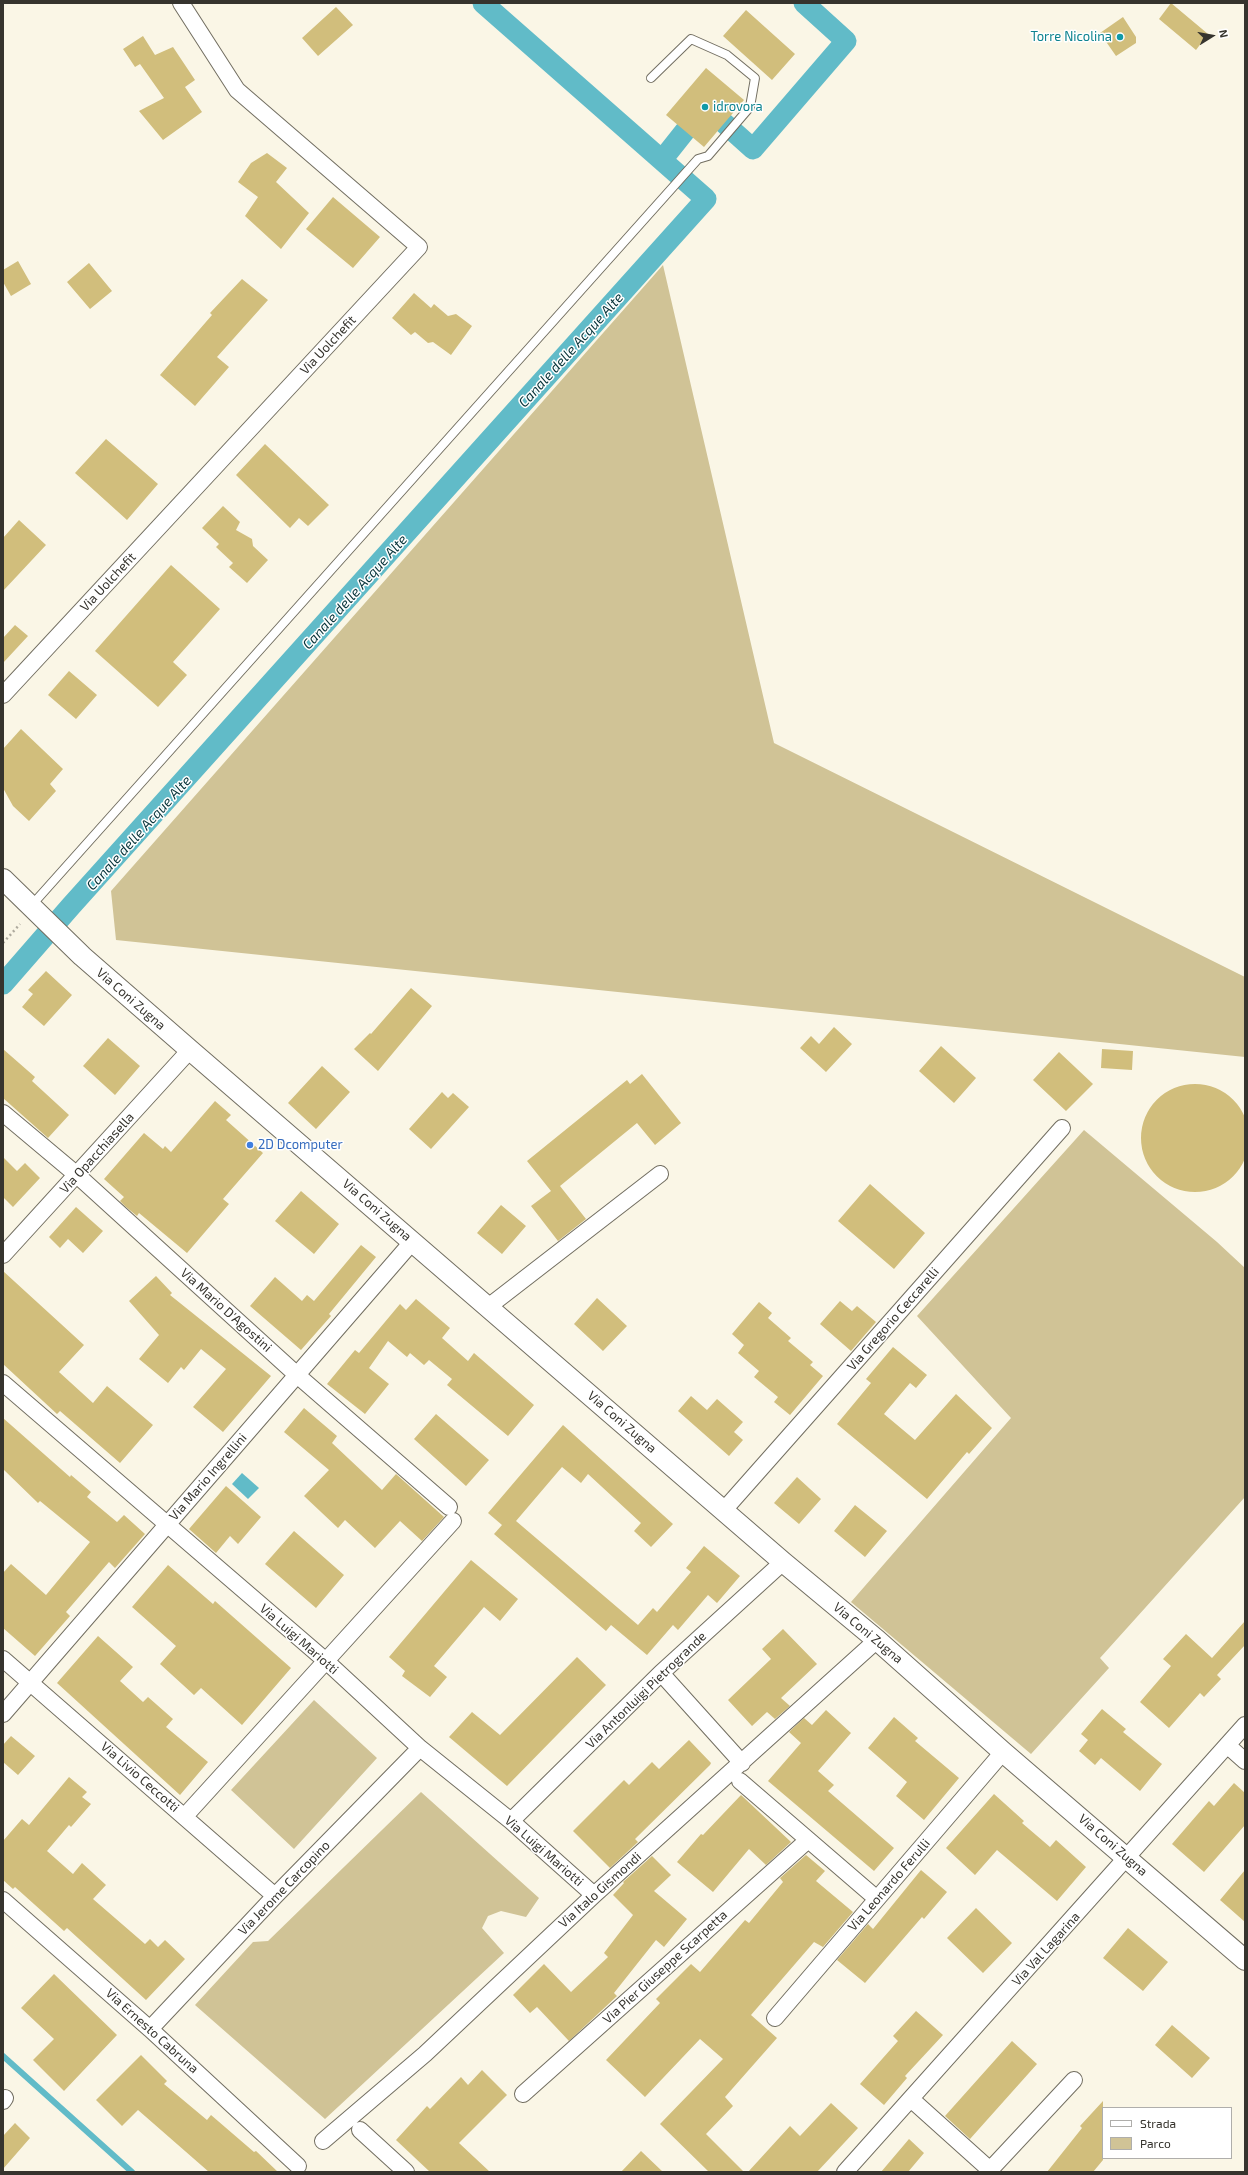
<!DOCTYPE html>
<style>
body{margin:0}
#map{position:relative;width:1248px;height:2175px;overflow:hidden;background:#faf6e6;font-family:"Exo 2",sans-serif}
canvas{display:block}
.frame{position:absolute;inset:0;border:4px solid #36342e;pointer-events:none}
.legend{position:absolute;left:1102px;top:2107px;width:130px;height:52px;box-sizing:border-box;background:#fff;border:1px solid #afaeab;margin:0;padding:5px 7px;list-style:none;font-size:12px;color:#36342e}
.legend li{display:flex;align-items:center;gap:8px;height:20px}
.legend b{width:20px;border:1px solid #afaeab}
.north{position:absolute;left:1192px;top:16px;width:40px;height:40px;-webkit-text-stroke:3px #fff;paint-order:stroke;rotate:79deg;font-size:11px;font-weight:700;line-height:16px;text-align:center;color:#36342e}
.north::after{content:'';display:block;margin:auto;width:14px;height:18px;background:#36342e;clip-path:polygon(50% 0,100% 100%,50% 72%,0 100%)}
</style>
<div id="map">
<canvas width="1248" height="2175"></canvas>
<div class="frame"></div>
<ul class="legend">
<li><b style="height:5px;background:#fff"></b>Strada</li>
<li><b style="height:11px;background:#d0c396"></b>Parco</li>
</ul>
<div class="north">N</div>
</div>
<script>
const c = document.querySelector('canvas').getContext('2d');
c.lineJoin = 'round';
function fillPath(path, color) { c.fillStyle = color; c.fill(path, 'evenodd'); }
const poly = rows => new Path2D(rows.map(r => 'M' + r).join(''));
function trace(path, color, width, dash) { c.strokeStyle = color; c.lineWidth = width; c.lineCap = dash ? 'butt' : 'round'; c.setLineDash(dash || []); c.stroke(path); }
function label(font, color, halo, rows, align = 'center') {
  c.font = font + ' "Exo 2",sans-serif'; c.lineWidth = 3; c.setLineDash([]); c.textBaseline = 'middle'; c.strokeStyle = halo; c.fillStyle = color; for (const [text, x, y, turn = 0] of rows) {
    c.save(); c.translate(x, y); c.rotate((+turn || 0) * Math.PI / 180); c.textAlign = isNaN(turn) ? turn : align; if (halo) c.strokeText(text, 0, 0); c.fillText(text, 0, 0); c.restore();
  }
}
const green = poly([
 [663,265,774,743,1245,977,1245,1057,116,940,111,891],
 [1084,1130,1217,1242,1245,1268,1245,1497,1100,1658,1109,1668,1031,1754,851,1602,1011,1418,917,1316],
 [314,1700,377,1758,294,1849,231,1790],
 [421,1792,539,1898,526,1917,501,1911,488,1916,482,1928,504,1953,325,2119,195,2005,253,1942,268,1941]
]);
const water = poly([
 [242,1473,259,1488,248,1499,232,1484]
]);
const stream = poly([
 [3,2056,132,2172]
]);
const canal = poly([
 [724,123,753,149,846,41,804,3],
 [662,160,685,131],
 [3,984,71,906,706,199,483,3]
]);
const building = poly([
 [1171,3,1208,34,1196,50,1159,19],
 [336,7,353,25,318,56,302,38],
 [746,10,795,54,772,80,723,36],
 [1123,17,1136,37,1136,43,1116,56,1100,33],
 [143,36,155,55,173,47,195,80,185,87,202,112,163,140,139,111,164,98,140,64,135,67,123,49],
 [706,68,744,100,704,147,666,115],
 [267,153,287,168,276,182,309,213,281,249,245,216,258,197,238,182,251,163],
 [333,197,380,237,353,268,306,229],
 [18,261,31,284,11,296,3,282,3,270],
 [89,263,112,291,90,309,67,282],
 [242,279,268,300,217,357,229,367,195,406,160,375,212,315,210,313],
 [414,293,431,308,434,304,448,316,456,314,472,326,451,355,433,342,428,343,415,332,411,335,392,318],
 [106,439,158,484,127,520,75,473],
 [265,444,329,505,308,526,299,518,290,528,236,475],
 [223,506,240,522,236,530,252,539,253,546,268,560,247,583,229,567,233,563,216,547,219,544,202,528],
 [19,520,46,545,3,591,3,538],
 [171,565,220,609,173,662,187,675,158,707,95,651],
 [15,625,28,636,3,663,3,638],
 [69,671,97,695,76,719,48,695],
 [21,729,63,769,50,784,56,791,29,821,13,806,3,788,3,749],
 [46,971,72,995,44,1026,22,1007,33,994,28,990],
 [411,988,432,1006,378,1071,354,1049,370,1033,371,1034],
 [834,1027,852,1044,826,1072,800,1048,811,1036,819,1044],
 [108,1038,140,1066,115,1095,83,1066],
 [941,1046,976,1078,954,1103,919,1071],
 [3,1049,35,1077,32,1081,69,1115,48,1138,3,1098],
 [1102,1049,1133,1051,1132,1070,1101,1068],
 [1059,1052,1093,1084,1066,1111,1033,1080],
 [322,1066,350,1092,316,1129,288,1103],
 [642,1074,681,1123,655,1145,637,1123,560,1186,586,1219,558,1241,531,1206,551,1191,527,1161,627,1080,630,1084],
 '1141 1138a54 54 0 1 1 108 0a54 54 0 1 1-108 0Z',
 [442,1092,448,1098,453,1093,469,1107,431,1149,409,1129],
 [215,1101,231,1115,226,1120,263,1153,223,1199,229,1204,187,1253,139,1213,137,1216,126,1207,120,1201,124,1197,104,1179,144,1133,163,1149,165,1146,171,1152],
 [3,1157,17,1171,25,1163,40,1178,13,1207,3,1197],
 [870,1184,925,1233,894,1269,838,1221],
 [301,1191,339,1224,314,1254,275,1221],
 [501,1205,526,1226,502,1254,477,1233],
 [76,1207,103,1231,83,1253,68,1239,60,1248,49,1237],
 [361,1245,376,1257,329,1314,331,1316,301,1350,250,1306,275,1277,302,1301,307,1295,314,1301],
 [3,1271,84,1345,59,1372,93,1403,107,1386,153,1425,120,1463,60,1411,57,1414,3,1364],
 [156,1276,172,1293,170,1295,271,1376,223,1432,193,1407,226,1369,201,1349,184,1370,181,1367,168,1383,139,1359,159,1335,129,1301],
 [597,1298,627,1326,603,1351,574,1324],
 [416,1299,450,1328,442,1338,468,1361,474,1353,534,1405,508,1436,447,1385,452,1379,429,1360,424,1365,410,1353,407,1357,388,1341,369,1368,389,1384,365,1414,327,1384,355,1350,359,1353,400,1304,406,1310],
 [840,1301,852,1311,857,1306,876,1322,851,1351,820,1324],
 [759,1302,772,1313,768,1318,791,1338,788,1341,813,1362,810,1365,823,1376,790,1415,774,1402,778,1397,754,1377,759,1371,738,1353,744,1345,732,1334],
 [893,1347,927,1375,916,1388,910,1383,884,1414,915,1440,956,1394,992,1428,969,1454,967,1452,927,1499,837,1424,871,1383,866,1379],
 [691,1396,707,1410,717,1399,743,1422,734,1432,743,1440,729,1456,678,1411],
 [304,1408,337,1436,332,1443,382,1490,396,1474,444,1517,422,1541,400,1521,375,1548,345,1520,338,1528,304,1496,329,1470,284,1432],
 [436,1414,489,1460,466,1486,414,1439],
 [3,1418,70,1477,71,1475,91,1492,87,1497,117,1522,124,1515,145,1534,115,1568,109,1562,66,1612,70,1616,35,1656,3,1628,3,1573,11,1564,46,1595,90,1542,40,1501,38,1503,3,1469],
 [563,1425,673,1524,651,1547,634,1531,641,1523,588,1474,581,1483,562,1467,516,1521,638,1625,653,1608,657,1612,691,1572,686,1568,704,1546,740,1576,717,1603,708,1595,678,1630,673,1625,647,1655,611,1625,606,1631,494,1534,502,1525,488,1513],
 [797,1477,821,1499,799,1524,774,1503],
 [226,1486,261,1517,238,1544,230,1536,216,1553,189,1529],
 [855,1505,887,1531,865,1557,834,1531],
 [294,1531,344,1575,316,1608,265,1564],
 [471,1560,518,1599,500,1621,484,1607,434,1666,447,1677,430,1697,402,1676,405,1671,389,1657],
 [168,1565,213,1604,215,1601,291,1668,242,1725,201,1688,194,1695,160,1664,176,1646,132,1607],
 [1245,1621,1245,1645,1217,1675,1221,1679,1204,1697,1200,1693,1169,1728,1140,1702,1171,1666,1163,1659,1186,1634,1212,1658],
 [783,1629,817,1664,781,1698,790,1706,775,1719,767,1712,752,1726,728,1700,771,1659,762,1649],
 [98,1636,133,1667,120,1681,143,1702,148,1697,173,1719,166,1727,208,1762,180,1795,57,1683],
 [577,1657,606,1685,507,1786,449,1737,472,1712,500,1735],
 [1102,1709,1126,1729,1123,1732,1162,1764,1140,1791,1101,1758,1095,1765,1079,1751,1088,1740,1081,1734],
 [826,1710,851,1733,818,1771,834,1785,828,1791,894,1848,874,1871,768,1781,801,1743,789,1732,804,1718,812,1725],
 [894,1717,918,1738,915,1741,959,1778,924,1820,896,1796,907,1782,868,1748],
 [11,1736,35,1756,18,1775,3,1762,3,1745],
 [689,1740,711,1763,710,1765,635,1839,638,1842,610,1868,573,1831,624,1780,629,1785,652,1762,659,1769],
 [69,1777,87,1792,82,1797,91,1804,71,1827,69,1825,47,1851,73,1874,82,1863,106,1885,93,1899,145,1944,150,1939,158,1947,165,1940,185,1959,146,2000,67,1928,64,1931,15,1887,13,1889,3,1880,3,1841,22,1819,29,1825],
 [1234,1783,1245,1793,1245,1825,1204,1872,1172,1844,1209,1801,1214,1806],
 [994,1794,1024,1821,1022,1823,1050,1847,1056,1840,1086,1867,1057,1901,997,1850,975,1875,946,1848],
 [741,1795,791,1842,766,1865,749,1849,713,1892,677,1862,701,1834,703,1835],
 [806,1855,825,1871,816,1881,853,1912,823,1947,814,1942,751,2015,777,2038,725,2097,733,2106,706,2134,744,2172,709,2172,660,2124,723,2059,700,2039,645,2097,606,2060,660,2003,656,1999,691,1964,700,1972,745,1920,749,1923,783,1882,780,1878],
 [652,1856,671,1875,654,1891,687,1919,664,1947,656,1940,614,1993,617,1996,569,2041,537,2007,530,2013,513,1995,544,1964,571,1992,608,1957,604,1953,633,1915,613,1895,624,1883,623,1882],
 [921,1870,947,1892,924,1919,922,1917,865,1983,837,1960,868,1924,873,1929],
 [1245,1870,1245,1922,1220,1900],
 [976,1908,1012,1943,983,1973,947,1938],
 [1128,1928,1168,1962,1143,1991,1103,1958],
 [54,1974,117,2035,64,2091,33,2060,54,2039,21,2008],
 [916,2011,943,2035,905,2076,907,2078,884,2105,860,2084,898,2041,893,2036],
 [1172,2025,1210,2058,1192,2078,1155,2045],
 [1012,2041,1037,2064,970,2139,945,2116],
 [141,2055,167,2081,164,2084,207,2120,211,2115,254,2152,256,2151,278,2172,209,2172,138,2110,122,2126,96,2100],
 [482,2070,507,2095,459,2143,490,2172,430,2172,396,2140,427,2106,430,2109,461,2077,468,2085],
 [1103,2101,1103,2160,1093,2172,1047,2172,1082,2128,1080,2126],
 [831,2103,858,2128,817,2172,748,2172,790,2126,800,2136],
 [15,2123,30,2138,3,2169,3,2136],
 [909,2139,924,2153,908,2172,881,2172],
 [641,2151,663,2172,621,2172]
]);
const path = poly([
 [3,943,20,924]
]);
const service = poly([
 [31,906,698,159,708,156,750,107,755,78,727,55,691,39,651,78]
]);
const minor = poly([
 [3,695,419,247,237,90,181,3],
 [3,1113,77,1175,297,1375,449,1507],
 [3,1255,190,1050],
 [488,1307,660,1174],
 [3,1383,326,1661,420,1748,511,1821,594,1895],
 [724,1510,1062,1128],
 [3,1659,275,1896],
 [661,1673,742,1763],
 [3,1714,413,1241],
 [1227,1745,1245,1761],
 [740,1781,877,1899],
 [185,1816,453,1521],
 [511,1821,661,1673,783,1562],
 [3,1900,150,2029,298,2166],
 [775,2018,1003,1752],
 [150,2029,275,1896,420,1748],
 [523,2094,808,1840],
 [911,2099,990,2170,1074,2080],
 [3,2101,5,2098],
 [360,2130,406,2172],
 [323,2141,425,2054,594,1895,877,1640],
 [845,2172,1245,1725]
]);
const tertiary = poly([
 [3,879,82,956,190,1050,783,1562,877,1640,1003,1752,1245,1960]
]);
const markers = [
 [1120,37,4,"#0f9aa8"],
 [705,107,4,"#0f9aa8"],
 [250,1145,4,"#3f7fe0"]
];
const cultureNames = [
 ["Torre Nicolina",1112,37],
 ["idrovora",713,107,"left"]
];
const streetNames = [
 ["Via Uolchefit",328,345,-47],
 ["Via Uolchefit",108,582,-47],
 ["Via Coni Zugna",131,999,41],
 ["Via Opacchiasella",97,1153,-48],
 ["Via Coni Zugna",377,1210,41],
 ["Via Mario D'Agostini",226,1310,42],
 ["Via Gregorio Ceccarelli",893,1319,-49],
 ["Via Coni Zugna",622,1422,41],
 ["Via Mario Ingrellini",208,1477,-49],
 ["Via Coni Zugna",868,1633,40],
 ["Via Luigi Mariotti",299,1639,41],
 ["Via Antonluigi Pietrogrande",646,1690,-44],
 ["Via Livio Ceccotti",140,1777,41],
 ["Via Coni Zugna",1113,1845,41],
 ["Via Luigi Mariotti",544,1851,41],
 ["Via Leonardo Ferulli",889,1885,-49],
 ["Via Jerome Carcopino",284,1888,-46],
 ["Via Italo Gismondi",600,1890,-42],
 ["Via Val Lagarina",1046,1949,-48],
 ["Via Pier Giuseppe Scarpetta",665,1967,-42],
 ["Via Ernesto Cabruna",152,2031,42]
];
const shopNames = [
 ["2D Dcomputer",258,1145]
];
const waterNames = [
 ["Canale delle Acque Alte",571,350,-48],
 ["Canale delle Acque Alte",355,592,-48],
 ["Canale delle Acque Alte",139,833,-48]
];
fillPath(green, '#d0c396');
fillPath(water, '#61bbc8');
trace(stream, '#61bbc8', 6);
trace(canal, '#61bbc8', 21);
fillPath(building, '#d1be7c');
trace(service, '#726e61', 10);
trace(minor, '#726e61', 18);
trace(tertiary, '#726e61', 22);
trace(path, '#aeaa9e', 2.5, [2, 3]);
trace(service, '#fff', 8);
trace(minor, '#fff', 16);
trace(tertiary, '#fff', 20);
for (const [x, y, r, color] of markers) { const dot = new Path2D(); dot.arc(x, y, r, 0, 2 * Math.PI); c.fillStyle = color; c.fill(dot); trace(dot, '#fff', 1.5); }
label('13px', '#0d838f', '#fff', cultureNames, 'right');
label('13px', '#36342e', '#fff', streetNames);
label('13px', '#366cbe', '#fff', shopNames, 'left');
label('italic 14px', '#063339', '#fff', waterNames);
</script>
